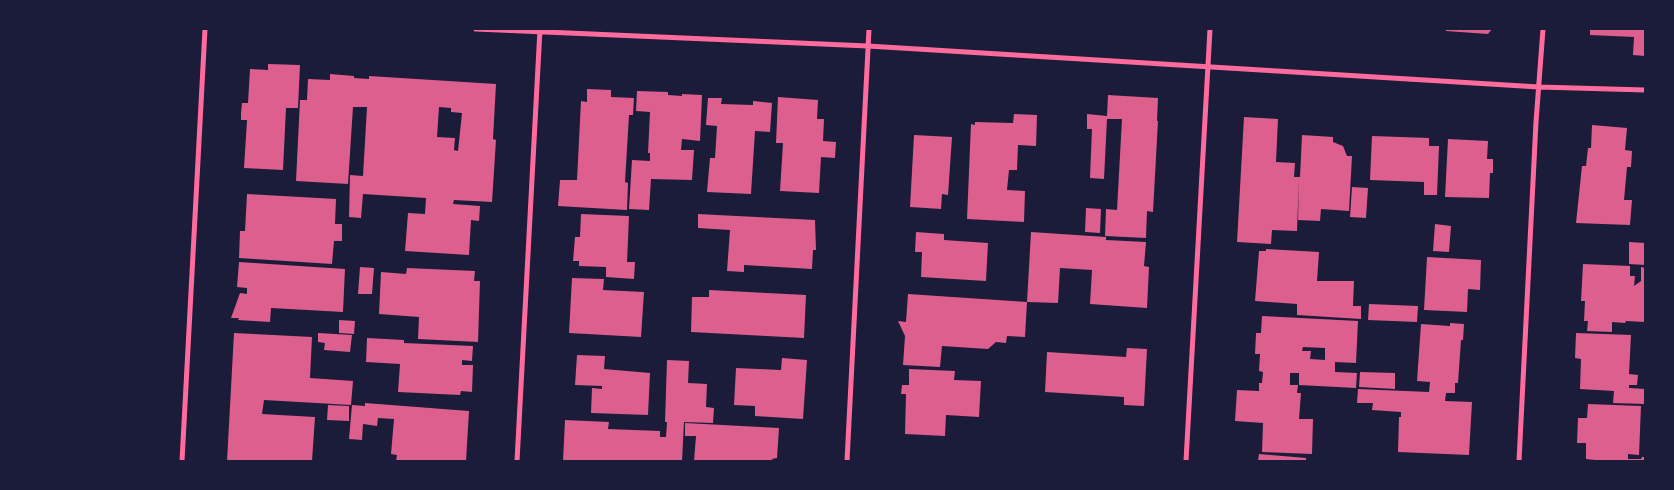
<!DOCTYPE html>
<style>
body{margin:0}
#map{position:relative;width:1674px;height:490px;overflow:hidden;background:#1b1b3a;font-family:Barlow,sans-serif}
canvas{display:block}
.frame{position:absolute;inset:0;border:30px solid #1b1b3a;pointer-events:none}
</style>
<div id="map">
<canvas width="1674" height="490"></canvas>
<div class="frame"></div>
</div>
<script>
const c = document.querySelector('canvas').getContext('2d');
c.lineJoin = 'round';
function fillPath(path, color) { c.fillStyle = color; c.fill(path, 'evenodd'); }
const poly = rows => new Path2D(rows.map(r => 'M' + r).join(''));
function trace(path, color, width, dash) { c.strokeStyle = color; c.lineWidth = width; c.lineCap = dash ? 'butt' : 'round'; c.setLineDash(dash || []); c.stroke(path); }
const building = poly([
 [1446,29,1492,29,1488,34,1446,31],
 [1590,29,1645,29,1645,56,1633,55,1634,37,1590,35],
 [268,64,300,65,298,108,286,108,283,170,244,168,247,120,241,120,241,113,242,103,248,103,250,69,268,70],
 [330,74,354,76,354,78,369,79,369,76,496,84,493,139,496,140,492,202,454,200,453,204,480,206,479,221,471,220,469,255,405,251,408,213,425,214,426,198,363,194,361,218,349,217,350,175,363,176,367,107,353,107,348,184,296,181,300,100,307,100,308,79,330,80],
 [439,107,451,108,451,112,462,113,458,151,454,150,455,138,437,137],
 [587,89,611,90,611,97,634,98,633,115,629,115,625,182,628,183,627,210,558,206,560,180,577,180,581,101,587,102],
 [637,91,668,92,668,95,682,96,682,94,702,95,700,141,682,139,681,150,694,150,692,180,651,179,649,210,629,209,632,160,650,161,650,153,648,153,650,112,636,111],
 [1108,95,1158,98,1157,121,1158,121,1153,212,1147,211,1146,238,1105,236,1106,209,1117,210,1122,119,1107,119,1104,179,1090,178,1092,129,1087,129,1087,114,1107,116],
 [778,97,818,100,817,119,824,119,823,141,836,142,835,158,821,157,819,193,780,191,783,143,776,143],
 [708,98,722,98,721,104,753,105,753,101,772,103,770,132,755,131,751,194,707,192,710,158,715,158,717,126,706,125],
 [1014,114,1037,115,1036,146,1018,145,1017,170,1009,170,1007,190,1025,191,1024,222,967,219,971,124,975,125,975,122,1013,123],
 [1244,117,1278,119,1276,162,1295,163,1294,177,1300,177,1302,135,1333,137,1333,142,1343,146,1347,156,1352,156,1349,211,1321,209,1320,221,1298,220,1299,179,1297,231,1272,230,1271,244,1237,242],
 [1592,125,1627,128,1625,150,1632,151,1631,167,1627,167,1624,200,1632,200,1630,225,1576,223,1582,166,1586,166,1588,148,1591,148],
 [914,135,952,137,948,195,942,194,941,209,910,207],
 [1372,136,1429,138,1429,146,1439,146,1437,195,1424,195,1424,182,1370,180],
 [1448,139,1488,141,1487,159,1493,159,1493,173,1490,173,1489,198,1445,197],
 [1352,187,1368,188,1366,218,1350,217],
 [247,194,336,199,335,224,342,224,342,241,334,241,332,264,239,258,240,231,245,231],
 [1086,208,1101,209,1100,233,1085,232],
 [581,214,629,216,627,262,635,262,634,279,606,277,606,267,579,266,579,261,573,261,575,237,580,237],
 [698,214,815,220,816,250,813,250,812,269,744,265,744,272,727,271,730,230,698,228],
 [1435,224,1451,226,1449,252,1433,251],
 [916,232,944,234,944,240,988,243,986,281,921,277,922,252,915,252],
 [1031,232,1106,237,1106,240,1146,242,1144,266,1149,267,1147,308,1090,304,1092,270,1060,268,1058,303,1027,302],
 [1629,242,1645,243,1645,265,1629,264],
 [1266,249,1319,252,1317,281,1354,281,1353,306,1361,306,1361,319,1297,315,1297,304,1255,301,1259,251,1266,251],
 [1427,257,1481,260,1480,290,1468,289,1467,312,1424,310],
 [239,262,345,269,343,312,271,308,270,322,238,320,239,318,231,318,240,293,247,294,247,288,237,287],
 [1583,264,1630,266,1630,276,1635,276,1634,286,1641,281,1641,267,1645,268,1645,322,1626,321,1625,323,1612,322,1612,332,1587,331,1588,321,1584,321,1585,301,1581,301],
 [360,267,374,268,372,294,358,294],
 [407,268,475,271,474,281,480,281,478,342,418,339,419,317,379,314,381,272,406,274],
 [572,278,604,279,603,290,644,292,641,337,569,333],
 [709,290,806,295,804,338,691,332,692,297,709,297],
 [908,294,1027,302,1025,337,1007,336,1006,343,996,342,988,349,942,346,940,367,903,365,905,336,898,321,906,322],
 [1369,304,1418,306,1417,322,1368,320],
 [1262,316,1358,321,1356,363,1335,362,1335,372,1357,373,1356,388,1299,385,1299,373,1290,373,1290,385,1298,385,1297,393,1301,393,1299,419,1313,419,1312,454,1262,452,1263,423,1235,421,1237,390,1259,391,1259,383,1262,383,1263,372,1259,371,1260,354,1255,354,1256,333,1261,333],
 [1303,347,1325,348,1325,360,1310,359,1311,351,1302,351],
 [339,320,355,321,354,334,339,333],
 [1450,323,1464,324,1463,340,1461,340,1458,383,1455,383,1455,393,1446,393,1445,401,1472,402,1469,455,1398,452,1399,417,1401,417,1401,412,1372,410,1373,403,1357,403,1358,389,1429,392,1430,382,1417,381,1421,324,1450,326],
 [234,333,312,337,310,378,353,381,351,405,264,400,262,414,315,417,312,461,227,461],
 [318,333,352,335,350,352,324,350,325,343,318,342],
 [1576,333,1631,335,1629,374,1638,375,1637,385,1629,385,1629,388,1645,389,1645,404,1613,403,1614,391,1580,389,1581,359,1575,358],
 [367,338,404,340,404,343,473,346,472,361,462,360,462,365,473,365,472,392,461,391,460,395,398,392,400,364,366,362],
 [1127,348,1147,349,1144,406,1124,405,1124,397,1045,392,1047,352,1126,357],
 [577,355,605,356,604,369,650,373,648,415,591,413,592,388,602,389,602,386,575,385],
 [782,358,807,360,803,419,755,416,755,406,734,405,736,368,781,370],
 [667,360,689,361,688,383,707,384,706,407,714,408,713,423,684,422,682,461,563,461,565,420,609,422,608,429,660,431,660,437,666,437,667,422,665,422],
 [909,369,955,371,954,380,981,381,979,417,946,415,945,436,905,434,906,394,901,394,902,385,909,385],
 [1360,372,1395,373,1395,389,1359,387],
 [365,403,469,411,466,461,396,461,397,455,391,454,394,419,378,418,377,426,363,424,362,440,349,439,352,405,365,406],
 [1588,404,1641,406,1639,455,1628,454,1628,459,1641,459,1642,457,1645,457,1645,461,1604,461,1586,459,1586,443,1577,443,1578,418,1587,418],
 [328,405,349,406,349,421,327,420],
 [685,423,779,428,777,458,772,459,772,461,694,461,696,436,685,436],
 [1259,454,1306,458,1306,461,1258,461]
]);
const minor = poly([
 [476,29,868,46,1539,87,1645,90],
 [182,461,205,29],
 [517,461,540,29],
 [847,461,869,29],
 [1186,461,1210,29],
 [1519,461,1536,122,1543,29]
]);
fillPath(building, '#dd5f8e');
trace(minor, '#ff6b9d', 5);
</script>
